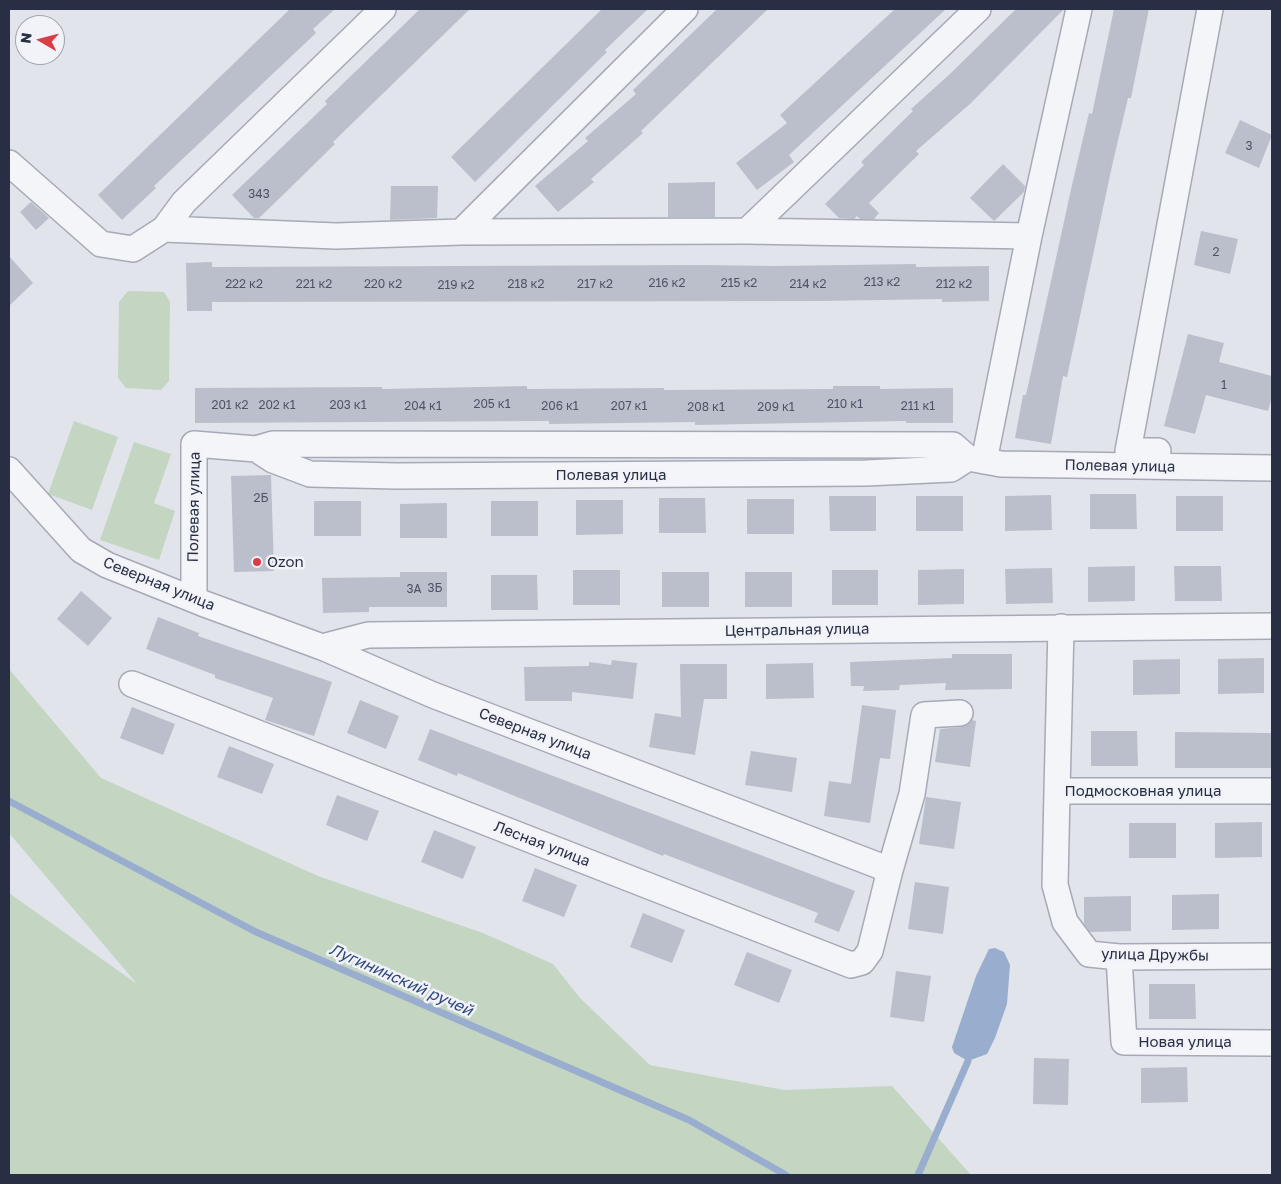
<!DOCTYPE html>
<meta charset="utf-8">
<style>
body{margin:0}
#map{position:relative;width:1281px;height:1184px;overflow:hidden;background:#e1e4eb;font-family:"Golos Text",sans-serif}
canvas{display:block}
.frame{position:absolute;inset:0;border:10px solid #282f44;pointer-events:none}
.north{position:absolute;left:15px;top:15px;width:50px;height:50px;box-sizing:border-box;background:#f1f3f8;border:1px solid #a1a5b0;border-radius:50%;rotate:278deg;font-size:14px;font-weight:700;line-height:20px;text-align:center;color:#282f44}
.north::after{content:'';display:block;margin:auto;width:18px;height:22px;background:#da3d43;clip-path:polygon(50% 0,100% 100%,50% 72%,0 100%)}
</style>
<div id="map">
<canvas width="1281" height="1184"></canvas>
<div class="frame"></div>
<div class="north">N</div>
</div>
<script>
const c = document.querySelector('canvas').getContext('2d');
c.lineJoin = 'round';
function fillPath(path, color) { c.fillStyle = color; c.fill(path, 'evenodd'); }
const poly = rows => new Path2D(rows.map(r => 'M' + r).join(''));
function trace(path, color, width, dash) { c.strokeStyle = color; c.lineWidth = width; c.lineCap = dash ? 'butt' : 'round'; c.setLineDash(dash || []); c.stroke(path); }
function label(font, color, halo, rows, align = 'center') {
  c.font = font + ' "Golos Text",sans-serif'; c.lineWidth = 5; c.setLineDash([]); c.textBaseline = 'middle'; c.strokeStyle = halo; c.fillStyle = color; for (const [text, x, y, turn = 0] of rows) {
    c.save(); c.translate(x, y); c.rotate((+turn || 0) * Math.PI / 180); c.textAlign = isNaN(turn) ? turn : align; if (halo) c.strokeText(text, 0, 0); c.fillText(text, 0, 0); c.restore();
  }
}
const green = poly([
 [128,291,164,292,170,302,169,381,161,390,126,388,118,378,119,302],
 [74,421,118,437,92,510,48,494],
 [134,442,171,454,154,503,175,511,159,560,100,540],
 [9,669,101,778,318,876,483,933,553,964,580,998,650,1065,784,1090,892,1086,971,1175,9,1175,9,893,137,984,9,833]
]);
const water = poly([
 [995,948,1004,952,1010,965,1007,1004,995,1038,987,1054,968,1061,954,1053,952,1047,976,976,989,949]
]);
const stream = poly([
 [9,801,256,932,689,1120,786,1175],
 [918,1175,968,1061]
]);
const building = poly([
 [290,9,335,9,313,29,316,33,154,186,156,188,122,220,98,195],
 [420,9,470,9,333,142,335,144,286,192,259,218,254,218,232,195,327,104,325,101],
 [602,9,648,9,605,50,607,52,475,182,451,157],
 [717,9,768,9,641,131,643,133,591,179,594,182,558,212,535,186,588,141,585,138,636,94,633,90],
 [895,9,946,9,789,155,794,162,757,190,736,163,787,123,780,115],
 [1016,9,1064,9,971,103,916,151,919,154,869,203,879,213,874,219,860,219,857,216,854,219,839,218,825,204,864,165,861,162,913,111,911,109,951,73],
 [1114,9,1149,9,1131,98,1128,98,1112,166,1067,377,1063,376,1051,444,1015,438,1023,395,1026,395,1072,185,1089,113,1092,114],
 [1240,120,1272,135,1259,168,1225,153],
 [1003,164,1025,186,1024,192,994,221,970,198],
 [715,182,715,217,668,217,668,183],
 [391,186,438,186,437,218,390,220],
 [31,202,49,218,36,230,20,212],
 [1201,231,1238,239,1230,274,1194,265],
 [9,256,33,283,9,306],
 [212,262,212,267,702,265,774,266,916,264,916,267,989,266,989,301,942,302,942,299,820,301,212,302,212,311,187,311,186,263],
 [1188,334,1224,343,1219,362,1272,376,1272,396,1268,411,1206,395,1195,434,1164,426],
 [527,386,527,389,664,388,664,390,833,389,833,386,880,386,880,389,953,388,953,423,906,423,906,421,695,425,695,422,549,424,549,421,195,423,195,388,382,387,382,389],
 [271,475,274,571,234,572,231,476],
 [1090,494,1136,494,1137,529,1090,529],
 [1051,495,1052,530,1005,531,1005,496],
 [829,496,876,496,876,531,830,531],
 [916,496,963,496,963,531,916,531],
 [1176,496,1223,496,1223,531,1176,531],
 [659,498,705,498,706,533,659,533],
 [747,499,794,499,794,534,747,534],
 [576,500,623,500,623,534,576,535],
 [314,501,361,501,361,536,314,536],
 [491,501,538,501,538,536,491,536],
 [447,503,447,538,400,538,400,504],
 [1135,566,1135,601,1088,602,1088,567],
 [1174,566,1221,566,1222,601,1175,601],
 [1052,568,1053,603,1006,604,1005,569],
 [964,569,964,604,918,605,918,570],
 [573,570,620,570,620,605,573,605],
 [832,570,878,570,878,605,832,605],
 [400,572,447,572,447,607,369,607,369,612,323,613,322,578,400,577],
 [662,572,709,572,709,607,662,607],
 [745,572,792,572,792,607,745,607],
 [491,575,537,575,538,610,491,610],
 [81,591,112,618,88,646,57,619],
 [158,617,199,633,198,636,332,682,314,736,265,720,273,698,215,678,215,675,146,649],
 [952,654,1012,654,1012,689,945,690,946,683,900,685,899,690,863,691,864,686,851,686,850,662,952,658],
 [1264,658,1264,693,1218,694,1218,659],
 [1180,659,1180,694,1133,695,1133,660],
 [612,660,637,663,633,699,572,692,572,701,525,701,524,667,589,666,589,662,611,665],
 [813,663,814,698,766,699,766,664],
 [680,664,727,664,727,699,704,699,695,755,649,747,655,713,681,717],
 [360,700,399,716,386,749,347,733],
 [862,705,896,710,890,759,880,758,870,823,824,816,829,781,851,784],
 [132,707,175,724,163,755,120,738],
 [972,720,976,721,970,767,935,762,940,729,961,727],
 [430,729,855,891,839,932,814,922,818,913,664,854,663,856,458,773,457,776,418,760],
 [1091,731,1137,731,1138,766,1091,766],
 [1175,732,1272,733,1272,768,1175,768],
 [229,746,274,764,262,794,217,777],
 [751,751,797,758,792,792,745,785],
 [337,795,379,811,367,841,326,825],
 [926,797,961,802,954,849,919,844],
 [1262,822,1262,857,1215,858,1215,823],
 [1129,823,1176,823,1176,858,1129,858],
 [434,830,476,847,463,879,421,862],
 [535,868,577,885,564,917,522,901],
 [915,882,949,887,943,934,908,929],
 [1219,894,1219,929,1172,930,1172,895],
 [1131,896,1131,931,1090,932,1084,924,1084,897],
 [643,913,685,930,672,963,630,947],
 [747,952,792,970,779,1003,734,985],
 [896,971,931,976,924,1022,890,1017],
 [1149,984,1195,984,1196,1019,1149,1019],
 [1034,1058,1069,1059,1068,1105,1033,1104],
 [1187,1067,1188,1102,1141,1103,1141,1068]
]);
const minor = poly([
 [9,163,101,244,133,249,164,229,336,236,461,232,747,231,1029,236],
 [164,229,184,202,383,9],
 [747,231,978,9],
 [461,232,685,9],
 [256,449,273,460,310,474,397,476,866,473,951,469,968,458],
 [1158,451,1128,451,1210,9],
 [984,461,1029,236,1079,9],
 [9,470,81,550,107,565,202,603,322,647,433,695,890,870,912,794,924,715,960,713],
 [194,599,194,444,256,449,273,444,953,445,968,458,1001,464,1272,468],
 [1061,627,1057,791,1272,791],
 [322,647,368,635,1272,626],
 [132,684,851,965,862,962,870,951,890,870],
 [1057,791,1055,885,1065,922,1089,954,1119,957,1272,956],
 [1119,957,1124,1042,1272,1043]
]);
const markers = [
 [257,562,5,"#da3d43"]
];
const numberNames = [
 ["3",1249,146],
 ["343",259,194],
 ["2",1216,252],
 ["213 к2",882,282],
 ["216 к2",667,283],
 ["215 к2",739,283],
 ["222 к2",244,284],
 ["221 к2",314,284],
 ["220 к2",383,284],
 ["218 к2",526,284],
 ["217 к2",595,284],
 ["214 к2",808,284],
 ["212 к2",954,284],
 ["219 к2",456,285],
 ["1",1224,385],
 ["205 к1",492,404],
 ["210 к1",845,404],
 ["201 к2",230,405],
 ["202 к1",277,405],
 ["203 к1",348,405],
 ["204 к1",423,406],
 ["206 к1",560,406],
 ["207 к1",629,406],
 ["211 к1",918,406],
 ["208 к1",706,407],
 ["209 к1",776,407],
 ["2Б",261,498],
 ["3Б",435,588],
 ["3А",414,589]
];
const streetNames = [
 ["Полевая улица",1120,466,1],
 ["Полевая улица",611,475],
 ["Полевая улица",194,507,-89],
 ["Северная улица",159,584,22],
 ["Центральная улица",797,630,-1],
 ["Северная улица",535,734,21],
 ["Подмосковная улица",1143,791],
 ["Лесная улица",542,844,21],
 ["улица Дружбы",1155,955,1],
 ["Новая улица",1185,1042]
];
const poiNames = [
 ["Ozon",267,562]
];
const waterNames = [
 ["Лугининский ручей",401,980,24]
];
fillPath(green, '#c4d6c2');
fillPath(water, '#99adce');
trace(stream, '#99adce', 7);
fillPath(building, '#bbbfcb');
trace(minor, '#a6aab6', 28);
trace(minor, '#f4f5f9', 25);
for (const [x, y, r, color] of markers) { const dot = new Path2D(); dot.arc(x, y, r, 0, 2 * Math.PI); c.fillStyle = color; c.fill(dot); trace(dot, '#f1f3f8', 2); }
label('12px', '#4d5366', null, numberNames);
label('15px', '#282f44', '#f1f3f8', streetNames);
label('15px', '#282f44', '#f1f3f8', poiNames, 'left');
label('italic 16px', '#2e487c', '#f1f3f8', waterNames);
</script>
